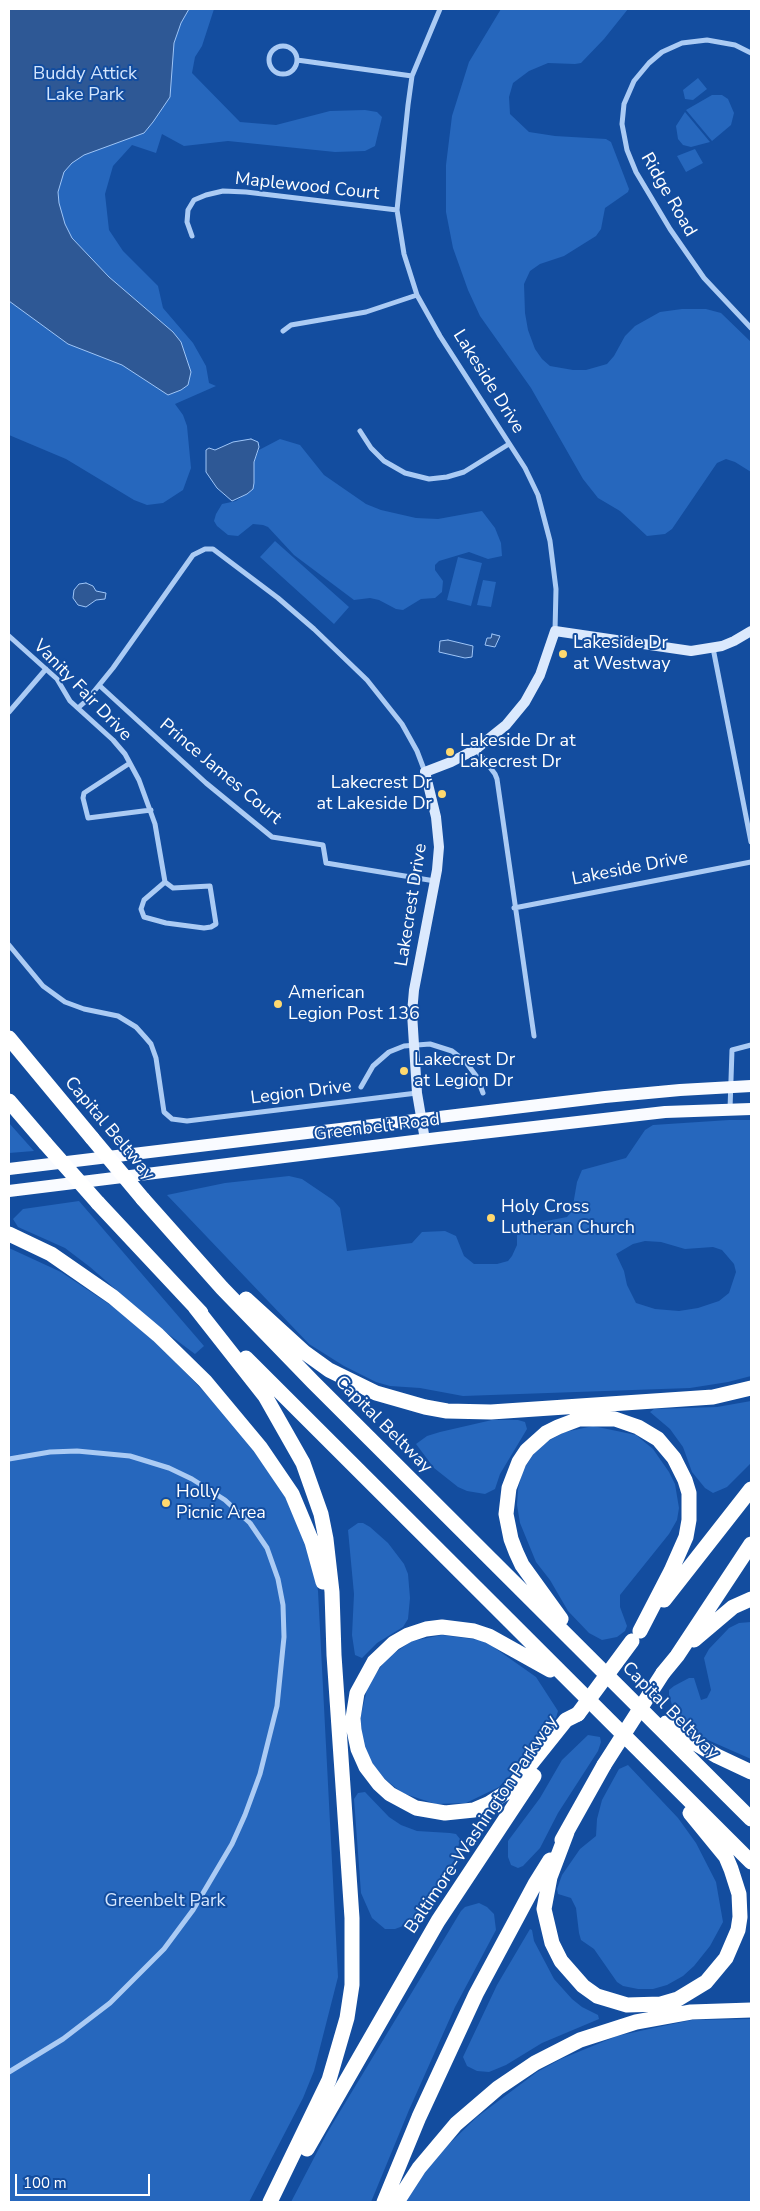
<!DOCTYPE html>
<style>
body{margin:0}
#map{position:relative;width:760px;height:2211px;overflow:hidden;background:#134d9f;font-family:"Nunito Sans",sans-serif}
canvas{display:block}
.frame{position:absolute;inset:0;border:10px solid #fff;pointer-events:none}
.scale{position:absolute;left:15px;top:2174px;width:135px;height:22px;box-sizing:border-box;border:2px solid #fff;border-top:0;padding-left:6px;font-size:15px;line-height:18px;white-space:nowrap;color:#fff;-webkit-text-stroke:4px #134d9f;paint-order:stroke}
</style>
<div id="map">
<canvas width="760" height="2211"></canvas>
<div class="frame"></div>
<div class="scale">100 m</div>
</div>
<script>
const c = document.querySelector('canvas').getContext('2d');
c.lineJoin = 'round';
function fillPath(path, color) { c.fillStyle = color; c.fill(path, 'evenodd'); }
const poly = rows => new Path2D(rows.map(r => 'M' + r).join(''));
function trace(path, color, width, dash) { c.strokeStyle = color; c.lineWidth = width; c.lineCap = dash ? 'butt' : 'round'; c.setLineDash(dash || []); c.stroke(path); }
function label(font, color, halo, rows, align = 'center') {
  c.font = font + ' "Nunito Sans",sans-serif'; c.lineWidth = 4; c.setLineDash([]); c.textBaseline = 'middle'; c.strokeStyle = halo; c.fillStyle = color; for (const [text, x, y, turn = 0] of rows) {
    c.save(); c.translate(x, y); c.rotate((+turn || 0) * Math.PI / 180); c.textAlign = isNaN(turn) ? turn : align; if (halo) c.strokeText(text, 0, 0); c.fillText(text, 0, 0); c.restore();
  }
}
const green = poly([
 [9,9,214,9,202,46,195,57,192,73,240,122,276,125,330,111,365,110,377,112,382,117,375,146,365,151,335,152,228,141,184,146,162,134,156,153,132,145,113,166,105,194,109,230,123,251,158,286,163,308,193,343,206,366,209,383,216,386,175,404,183,415,187,426,191,468,183,490,163,503,147,505,134,500,66,459,9,435],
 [501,9,628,9,604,39,581,63,575,64,548,63,529,71,513,83,509,97,510,114,529,132,555,136,606,139,611,142,629,189,628,192,605,208,601,229,596,236,564,256,540,264,530,271,524,284,525,313,528,330,535,349,542,359,550,366,573,370,586,370,607,364,614,356,625,336,635,326,660,312,682,309,706,309,721,313,751,342,751,472,735,462,726,459,717,463,672,529,665,534,647,536,620,511,598,498,583,479,531,388,480,316,468,290,453,248,446,212,446,165,452,116,469,62],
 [698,78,707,89,693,100,685,99,683,90],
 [712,95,722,95,728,99,734,113,731,125,712,141,686,110],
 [685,112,710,142,691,147,683,145,678,139,676,126],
 [695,149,703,163,686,172,677,156],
 [280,439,300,445,324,475,366,504,381,510,416,518,438,519,482,511,495,528,501,543,502,556,488,559,469,552,439,561,435,565,435,570,443,581,442,592,435,598,421,599,403,610,396,609,379,600,370,598,354,600,294,555,268,527,263,525,253,524,238,536,228,535,217,526,214,521,216,514,222,504,236,501,253,489,254,462,259,450],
 [275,541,349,607,334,624,260,557],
 [458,557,482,563,471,606,447,600],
 [483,580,496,582,491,607,477,605],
 [729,1120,751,1120,751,1376,728,1382,690,1388,463,1396,420,1388,390,1386,376,1382,344,1366,309,1344,167,1195,225,1183,289,1176,302,1179,333,1200,340,1208,347,1251,412,1243,422,1232,445,1231,456,1236,464,1256,474,1264,497,1264,508,1261,512,1256,517,1245,517,1230,520,1226,567,1217,572,1211,577,1182,582,1170,626,1158,645,1130,653,1125],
 [645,1241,661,1242,685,1249,713,1247,722,1250,734,1264,736,1272,729,1293,719,1301,698,1308,679,1311,655,1309,636,1303,627,1285,624,1271,616,1254,633,1244],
 [9,1123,34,1151,9,1153],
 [79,1201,204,1346,195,1354,160,1328,90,1267,65,1248,18,1227,13,1219,23,1209],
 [9,1248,61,1272,115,1308,153,1340,189,1376,229,1418,266,1468,287,1500,313,1560,318,1591,338,1977,314,2071,303,2098,249,2202,9,2202],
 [751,1401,751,1463,727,1487,713,1493,705,1488,692,1472,683,1447,670,1429,650,1412,654,1409,717,1407],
 [492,1420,518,1420,525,1422,527,1429,500,1474,495,1489,485,1494,467,1491,458,1487,434,1468,416,1444,427,1436,440,1432],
 [593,1426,636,1435,653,1449,669,1472,675,1484,679,1508,677,1520,669,1534,620,1595,620,1607,627,1626,625,1631,617,1637,602,1640,589,1633,568,1611,550,1580,536,1562,520,1523,517,1505,518,1489,523,1470,535,1452,548,1441,565,1432],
 [358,1523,363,1523,370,1527,388,1543,404,1564,408,1574,410,1598,408,1619,403,1627,377,1643,362,1658,355,1655,352,1635,354,1594,348,1530],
 [751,1622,751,1759,692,1733,675,1715,669,1695,669,1690,674,1686,689,1678,694,1678,701,1700,707,1698,711,1690,704,1658,709,1649,729,1628,739,1623],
 [442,1635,480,1640,492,1646,536,1677,558,1711,556,1718,546,1726,514,1771,499,1787,466,1803,436,1804,402,1793,380,1775,371,1761,363,1745,361,1734,361,1715,368,1685,387,1658,412,1641],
 [588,1735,600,1737,601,1742,598,1751,558,1813,540,1848,523,1866,518,1868,511,1865,508,1857,508,1841,540,1798,562,1760],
 [628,1765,678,1818,696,1843,716,1882,723,1922,710,1946,694,1966,683,1976,667,1985,653,1989,638,1989,623,1986,617,1982,594,1949,581,1940,579,1933,576,1908,571,1898,558,1894,557,1889,562,1875,580,1849,596,1836,597,1819,602,1800,619,1769],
 [365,1792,389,1817,401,1825,417,1831,450,1833,456,1834,460,1839,456,1857,424,1909,411,1923,395,1929,385,1929,372,1918,361,1893,354,1799,358,1793],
 [479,1903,487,1907,494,1914,496,1930,455,2007,409,2110,371,2202,291,2202,327,2133,461,1911,465,1907],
 [530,1929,532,1930,534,1941,554,1979,572,1999,582,2007,598,2015,599,2019,542,2043,506,2065,489,2072,477,2071,467,2066,463,2057,497,1985],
 [751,2019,751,2202,404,2202,425,2171,450,2143,477,2117,537,2072,561,2059,617,2036,658,2027,692,2020]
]);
const water = poly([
 [9,9,189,9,181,23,174,43,170,97,153,122,144,133,84,155,72,163,64,172,58,192,59,203,65,224,72,238,109,277,173,332,181,342,191,372,188,385,181,390,168,395,122,365,68,344,9,301,9,9],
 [251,439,258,442,259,447,254,462,254,483,253,489,247,494,232,501,217,488,206,472,206,450,209,448,215,450,233,442,251,439],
 [86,583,93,586,96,591,106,593,105,599,96,600,86,607,78,605,73,598,74,590,79,584,86,583],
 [492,634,500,636,495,647,485,645,487,638,491,638,492,634],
 [448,640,473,646,472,657,465,658,439,652,440,641,448,640]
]);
const street = poly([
 [440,9,412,76,408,105,397,210,404,254,417,295,440,336,525,468,538,495,550,541,556,589,555,631],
 '269 60a14 14 0 1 1 28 0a14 14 0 1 1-28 0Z',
 [751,53,735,45,707,40,682,43,662,52,649,63,634,81,624,104,622,124,627,150,636,172,670,229,704,278,751,328],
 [297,60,412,76],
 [192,236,187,222,188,210,194,200,206,195,223,191,246,192,397,210],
 [283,331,291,325,366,312,417,295],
 [360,431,371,448,384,461,405,473,429,479,447,477,464,472,509,444],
 [9,636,57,679,70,701,113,740,125,754,139,780,155,824,165,882,144,900,141,909,144,917,166,923,204,928,211,927,216,924,210,886,173,888,165,882],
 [713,648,751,842],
 [100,686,206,783,272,837,323,845,326,863,435,881],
 [78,708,87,700,113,668,193,555,205,549,213,549,278,598,314,629,367,680,402,724,417,751,425,772],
 [9,712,46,669],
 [476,749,495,774,497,779,534,1036],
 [130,763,84,793,83,798,88,818,151,810],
 [514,908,751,862],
 [9,945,43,986,65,1002,84,1009,118,1016,136,1027,145,1037,151,1044,156,1058,164,1112,172,1119,187,1121,417,1093],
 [361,1087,373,1066,389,1052,404,1046,430,1044,452,1051,465,1061,477,1077,483,1093],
 [730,1109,732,1050,751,1045],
 [9,1459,50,1452,77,1451,130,1456,169,1468,192,1479,225,1500,250,1523,267,1548,278,1579,283,1605,284,1637,277,1706,260,1774,245,1815,232,1844,193,1910,164,1949,110,2003,63,2039,9,2072]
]);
const secondary = poly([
 [425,1140,417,1093,412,1013,414,990,437,870,439,847,436,817,425,772,451,762,476,749,506,725,525,702,540,675,555,631,691,651,722,646,734,641,751,631]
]);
const primary = poly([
 [9,1169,605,1097,680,1090,751,1086],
 [9,1191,438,1138,665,1112,751,1109]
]);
const highway = poly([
 [9,1038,92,1138],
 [9,1101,45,1143],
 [143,1199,222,1288,313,1382,751,1819],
 [98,1203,201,1313],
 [9,1234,51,1254,113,1297,158,1335,205,1381,260,1447,292,1494,312,1542,323,1582],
 [246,1299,304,1352,329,1370,376,1393,425,1407,447,1411,491,1412,713,1397,751,1388],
 [195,1307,265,1396,303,1463,321,1514,326,1539,332,1592,334,1655,352,1918,352,1985,347,2018,329,2080,270,2202],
 [246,1358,751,1862],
 [664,1600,751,1489],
 [561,1619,522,1565,516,1552,511,1539,506,1514,509,1488,519,1462,527,1450,546,1433,558,1427,579,1419,615,1419,638,1427,658,1439,674,1458,685,1480,689,1493,689,1520,686,1537,671,1571,640,1631],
 [694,1640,733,1607,751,1599],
 [550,1670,489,1636,474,1631,442,1627,426,1629,408,1635,394,1643,374,1662,357,1693,353,1718,354,1730,358,1749,366,1767,379,1784,390,1794,416,1808,445,1813,474,1810,488,1804,510,1790,566,1720,578,1714],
 [663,1673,677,1656,751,1544],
 [666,1723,678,1733,717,1756,751,1772],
 [567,1832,550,1877,544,1909,552,1943,561,1961,583,1986,597,1996,627,2005,661,2004,678,1999,706,1982,726,1958,738,1930,740,1917,739,1894,731,1869,726,1857,690,1813],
 [562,1840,604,1765],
 [307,2149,438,1921,534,1776],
 [384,2202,419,2117,476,1994,535,1884,550,1860],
 [397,2202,419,2168,456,2124,498,2088,535,2063,580,2040,636,2022,691,2012,751,2010]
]);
const highwayBridge = poly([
 [92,1138,143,1199],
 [45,1143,98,1203],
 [578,1714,632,1641],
 [604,1765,663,1673]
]);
const markers = [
 [563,654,5,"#ffd96f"],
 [450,752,5,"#ffd96f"],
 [442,794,5,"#ffd96f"],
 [278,1004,5,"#ffd96f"],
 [404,1071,5,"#ffd96f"],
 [491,1218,5,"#ffd96f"],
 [166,1503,5,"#ffd96f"]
];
const parkNames = [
 ["Buddy Attick",85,75],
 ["Lake Park",85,96],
 ["Greenbelt Park",165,1902]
];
const streetNames = [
 ["Maplewood Court",307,187,6],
 ["Ridge Road",668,195,60],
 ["Lakeside Drive",488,382,58],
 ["Vanity Fair Drive",82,691,46],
 ["Prince James Court",220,772,40],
 ["Lakeside Drive",630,869,-11],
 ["Lakecrest Drive",412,905,-81],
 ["Legion Drive",301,1093,-7],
 ["Greenbelt Road",377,1128,-7],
 ["Capital Beltway",109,1129,50],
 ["Capital Beltway",383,1425,45],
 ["Capital Beltway",670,1711,45],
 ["Baltimore-Washington Parkway",482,1825,-56]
];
const poiNames = [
 ["Lakeside Dr",573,644],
 ["at Westway",573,665],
 ["Lakeside Dr at",460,742],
 ["Lakecrest Dr",460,763],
 ["Lakecrest Dr",432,784,"right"],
 ["at Lakeside Dr",432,805,"right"],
 ["American",288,994],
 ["Legion Post 136",288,1015],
 ["Lakecrest Dr",414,1061],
 ["at Legion Dr",414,1082],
 ["Holy Cross",501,1208],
 ["Lutheran Church",501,1229],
 ["Holly",176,1493],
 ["Picnic Area",176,1514]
];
fillPath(green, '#2667bd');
fillPath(water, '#2e5895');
trace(water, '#9ec5f7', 1);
trace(street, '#abcbf4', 5);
trace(secondary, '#dbe9fd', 10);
trace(primary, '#f9fbff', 12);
trace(highway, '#fff', 15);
trace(highwayBridge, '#fff', 15);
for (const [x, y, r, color] of markers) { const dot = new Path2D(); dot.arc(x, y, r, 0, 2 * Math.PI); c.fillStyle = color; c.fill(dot); trace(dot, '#134d9f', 2); }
label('18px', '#d4e6fd', '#134d9f', parkNames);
label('18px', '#fff', '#134d9f', streetNames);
label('18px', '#fff', '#134d9f', poiNames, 'left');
</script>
